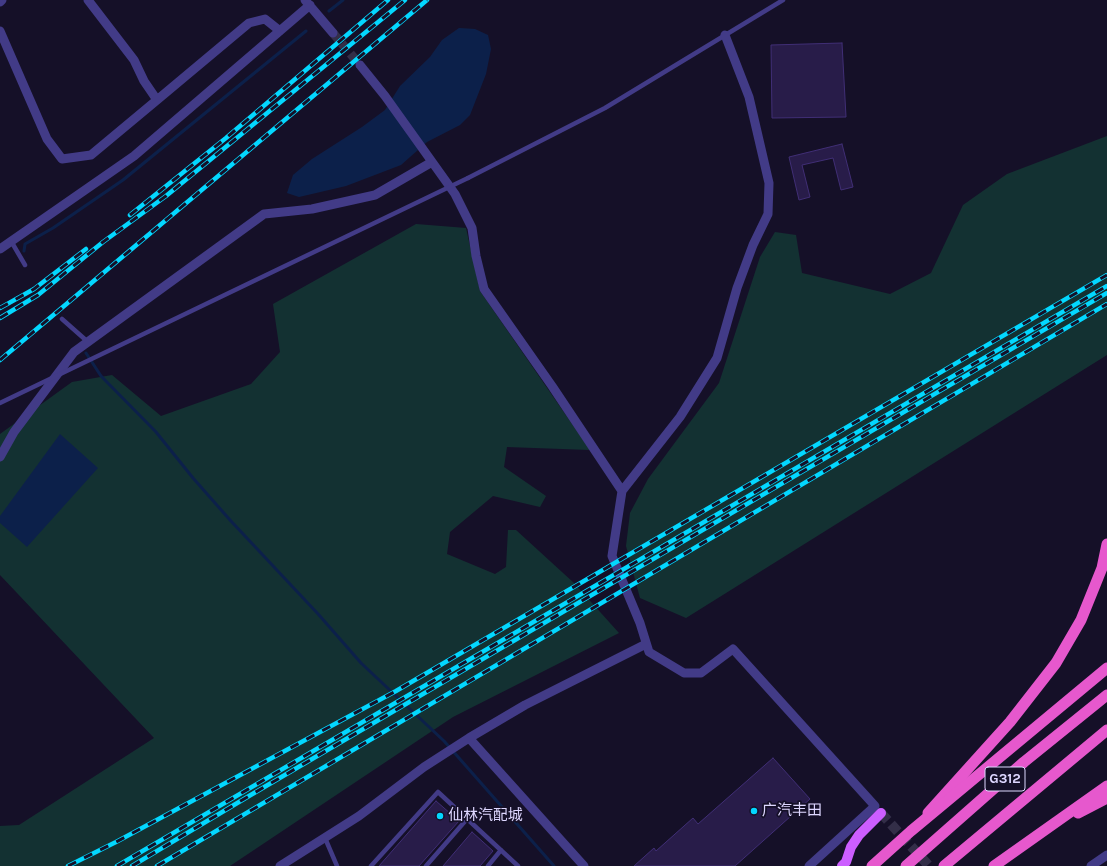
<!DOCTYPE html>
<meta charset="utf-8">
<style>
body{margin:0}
canvas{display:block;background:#151028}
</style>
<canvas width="1107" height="866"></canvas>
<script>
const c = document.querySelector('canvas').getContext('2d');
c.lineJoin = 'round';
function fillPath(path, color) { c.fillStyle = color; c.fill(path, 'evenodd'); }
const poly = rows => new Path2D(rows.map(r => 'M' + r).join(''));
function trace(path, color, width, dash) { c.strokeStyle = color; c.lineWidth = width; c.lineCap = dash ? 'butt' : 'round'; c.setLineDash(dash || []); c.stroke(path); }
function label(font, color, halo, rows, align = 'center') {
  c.font = font + ' Karla,"Noto Sans SC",sans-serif'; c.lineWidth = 3.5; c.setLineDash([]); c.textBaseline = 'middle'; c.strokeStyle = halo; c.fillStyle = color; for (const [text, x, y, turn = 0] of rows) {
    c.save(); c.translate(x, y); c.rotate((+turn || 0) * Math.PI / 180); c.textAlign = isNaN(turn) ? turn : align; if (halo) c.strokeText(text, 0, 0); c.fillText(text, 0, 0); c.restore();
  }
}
const green = poly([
 [1107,136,1107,355,686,618,640,598,626,546,630,513,648,479,719,383,760,257,775,232,796,235,802,273,890,294,931,273,963,205,1007,174],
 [416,224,466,228,480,291,590,450,507,447,504,467,546,496,540,507,493,496,450,532,447,554,495,574,506,567,508,530,516,530,574,583,619,633,453,717,230,866,0,866,0,826,19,825,154,738,0,575,0,434,72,382,112,375,161,416,251,384,280,352,273,304]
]);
const water = poly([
 [459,28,475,29,488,35,491,49,486,74,470,115,460,125,427,142,401,165,346,186,299,197,287,193,293,175,312,159,362,127,385,110,400,86,430,57,442,40],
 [60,434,98,468,27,547,0,523,0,516]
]);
const stream = poly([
 [329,11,343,0],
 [24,251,25,244,53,228,123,180,306,31],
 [86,353,101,376,156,432,193,478,230,520,319,615,361,663,444,741,554,866]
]);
const building = poly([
 [842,43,846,117,772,118,771,45,842,43],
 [842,144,853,187,841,190,833,158,802,165,810,197,799,200,789,157,842,144],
 [773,758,810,799,735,866,634,866,654,848,656,851,693,818,698,824,773,758],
 [436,801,459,821,419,866,379,866,436,801],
 [472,832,493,851,480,866,443,866,472,832]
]);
const minorTunnel = poly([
 [333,33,360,65]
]);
const secondaryTunnel = poly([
 [881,813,929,866]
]);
const service = poly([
 [468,178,605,108,783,0],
 [11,241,25,265],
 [62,319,88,342],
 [325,838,337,866],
 [371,866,438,792,518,866],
 [426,866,467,819],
 [488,866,501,850]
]);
const minor = poly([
 [88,0,134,60,144,81,157,100,249,23,265,19,280,31],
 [305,0,333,33],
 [0,2,2,0],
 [0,31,47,139,62,159,91,155,157,100],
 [725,35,749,97,769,183,768,214,753,245,737,288,717,358,680,417,622,491,612,556,640,623,649,652,684,673,701,673,733,649,875,806,809,866],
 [360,65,385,96,455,194,472,228,476,256,484,289,552,386,622,491],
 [0,249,134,156,310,5],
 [0,457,14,432,74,352,264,214,312,209,375,195,432,162],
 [469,738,584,866],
 [280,866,359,816,424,767,469,738,525,705,646,644],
 [1091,866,1107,855]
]);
const primary = poly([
 [842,866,846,862,851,847,859,835,881,813]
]);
const trunk = poly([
 [928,813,1010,722,1056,663,1081,620,1102,568,1107,544],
 [1078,813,1107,798],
 [944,866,1107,730],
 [994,866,1107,786]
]);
const rail = poly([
 [130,215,226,138,388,0],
 [0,308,34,289,86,249],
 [0,318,38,295,103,242,166,196,405,0],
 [0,360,427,0],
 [68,866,116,842,396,691,1107,275],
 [117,866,1107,286],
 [132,866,249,796,1107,293],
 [157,866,1107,304]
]);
const serviceBridge = poly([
 [0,403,468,178]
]);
const trunkBridge = poly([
 [872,866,911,831,1107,668],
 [906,866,1024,762,1107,695]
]);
const markers = [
 [754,811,4,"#03d7ff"],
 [440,816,4,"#03d7ff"]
];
const shields = [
 [1005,779,40]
];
const shieldNames = [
 ["G312",1005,779]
];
const poiNames = [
 ["广汽丰田",762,811],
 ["仙林汽配城",448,816]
];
fillPath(green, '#133132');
fillPath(water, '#0c204a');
trace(stream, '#0c204a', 3);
fillPath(building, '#281c49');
trace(building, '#402e75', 1);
trace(minorTunnel, '#332e48', 9, [9, 4.5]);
trace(secondaryTunnel, '#332e48', 10, [10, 5]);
trace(service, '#423b87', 4.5);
trace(minor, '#423b87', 9);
trace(primary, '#cc5eff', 10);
trace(trunk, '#e658cd', 11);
trace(rail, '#03d7ff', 4.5);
trace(rail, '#151028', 3, [9]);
trace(serviceBridge, '#423b87', 4.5);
trace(trunkBridge, '#e658cd', 11);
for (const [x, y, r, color] of markers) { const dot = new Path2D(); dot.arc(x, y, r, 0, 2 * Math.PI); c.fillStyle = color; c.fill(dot); trace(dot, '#151028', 1.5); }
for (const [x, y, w] of shields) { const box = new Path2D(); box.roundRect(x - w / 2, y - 12, w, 24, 3); c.fillStyle = '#151028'; c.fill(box); trace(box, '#ded7ff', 1); }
label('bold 14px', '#ded7ff', null, shieldNames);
label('15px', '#ded7ff', '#151028', poiNames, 'left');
</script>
